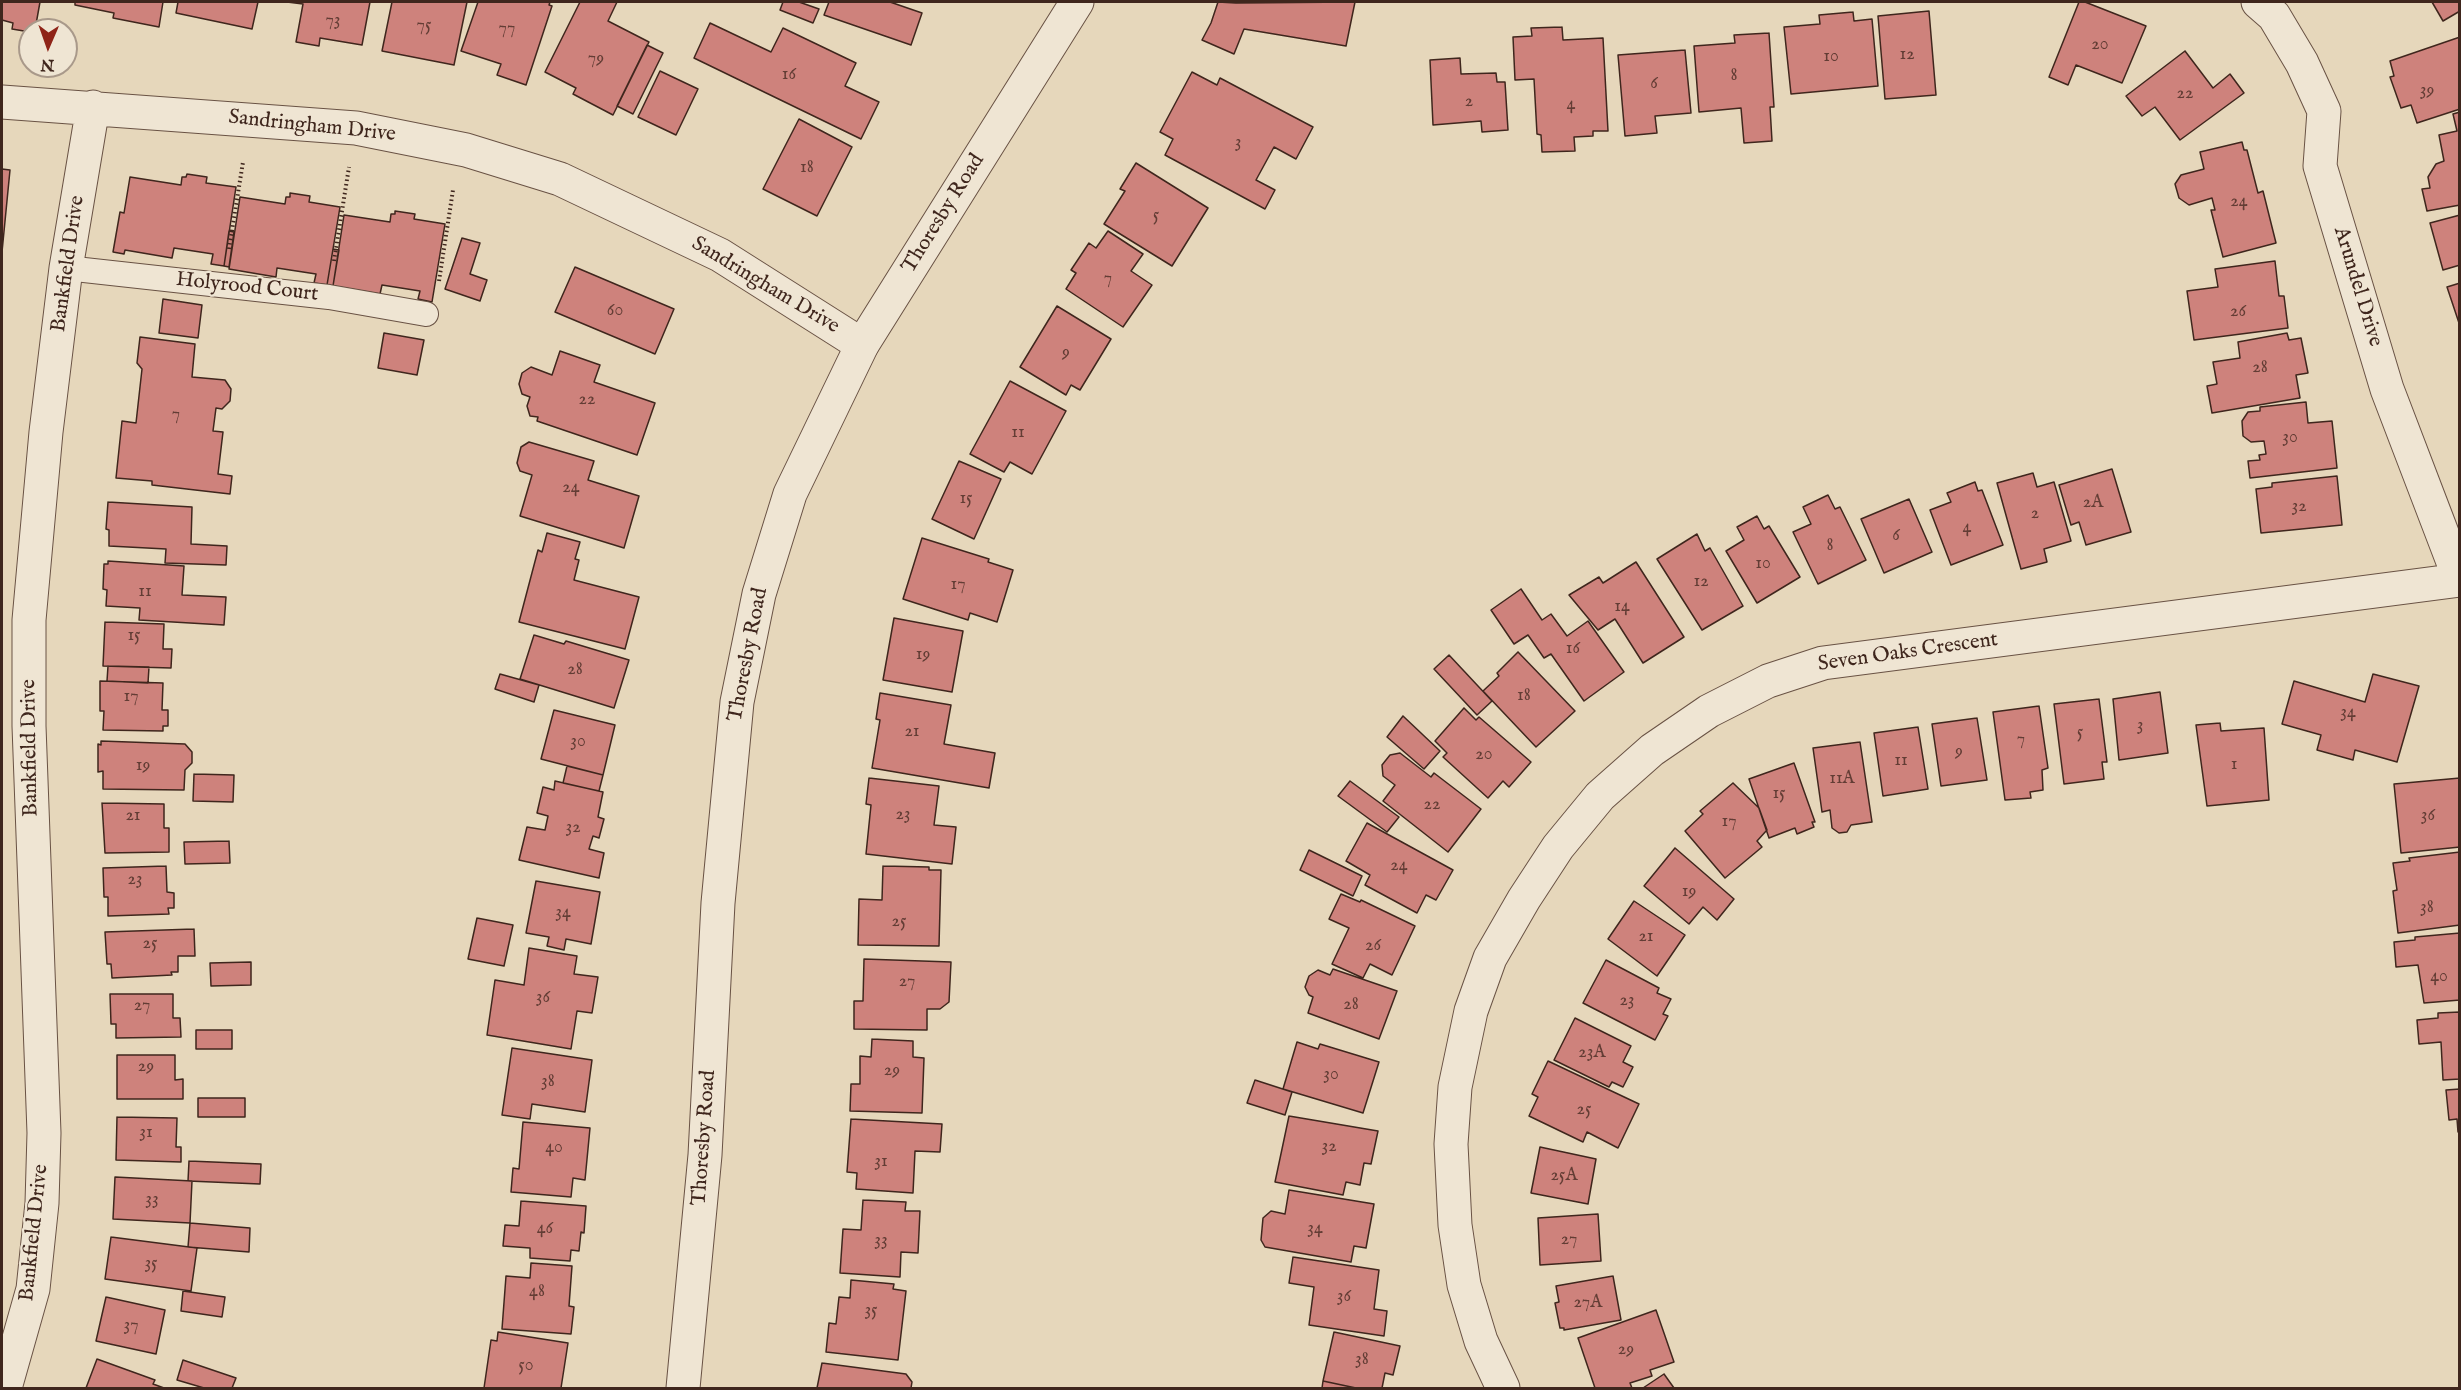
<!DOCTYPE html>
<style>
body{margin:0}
#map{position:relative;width:2461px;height:1390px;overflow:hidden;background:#e6d7bb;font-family:"IM FELL English",serif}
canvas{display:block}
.frame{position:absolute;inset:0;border:3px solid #3f261d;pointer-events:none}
.north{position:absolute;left:18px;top:18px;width:60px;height:60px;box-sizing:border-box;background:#efe5d3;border:2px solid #a9998a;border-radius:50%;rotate:182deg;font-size:16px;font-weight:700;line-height:24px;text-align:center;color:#3f261d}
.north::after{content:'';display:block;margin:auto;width:21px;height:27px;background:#8f2418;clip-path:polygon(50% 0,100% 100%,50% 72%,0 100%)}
</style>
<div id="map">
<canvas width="2461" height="1390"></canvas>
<div class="frame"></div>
<div class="north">N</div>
</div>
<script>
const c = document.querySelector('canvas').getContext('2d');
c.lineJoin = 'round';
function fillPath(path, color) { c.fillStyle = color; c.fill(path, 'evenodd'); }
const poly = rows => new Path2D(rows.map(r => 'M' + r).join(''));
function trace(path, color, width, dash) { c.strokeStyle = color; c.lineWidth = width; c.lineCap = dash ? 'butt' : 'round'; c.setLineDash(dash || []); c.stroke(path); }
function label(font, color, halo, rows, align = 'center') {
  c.font = font + ' "IM FELL English",serif'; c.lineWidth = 4.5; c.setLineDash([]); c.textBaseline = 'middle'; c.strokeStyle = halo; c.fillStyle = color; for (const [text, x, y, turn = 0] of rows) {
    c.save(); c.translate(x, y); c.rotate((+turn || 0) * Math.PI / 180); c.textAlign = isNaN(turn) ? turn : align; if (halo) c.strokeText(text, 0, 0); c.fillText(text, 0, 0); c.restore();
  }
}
const building = poly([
 [2,2,40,2,35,30,30,30,30,32,12,29,13,23,2,20,2,2],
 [75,2,163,2,159,27,113,18,114,13,75,5,75,2],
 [178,2,258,2,252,29,176,13,178,2],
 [287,2,370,2,362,45,320,38,319,46,296,42,303,4,287,2],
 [392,2,467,2,454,65,382,51,392,2],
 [478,2,550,2,549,5,552,6,526,85,497,75,501,64,461,51,478,2],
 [580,2,617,2,608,21,649,42,613,115,573,94,576,88,545,72,580,2],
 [783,2,799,2,819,9,813,23,780,10,783,2],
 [829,2,890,2,922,13,911,45,824,15,829,2],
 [1218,2,1236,3,1355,2,1346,46,1244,29,1234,54,1202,40,1211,23,1218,2],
 [2079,2,2085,2,2146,26,2122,83,2076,65,2068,85,2049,77,2079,2],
 [2432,2,2460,2,2460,11,2443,21,2432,2],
 [1929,11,1936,95,1885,99,1878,16,1929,11],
 [1853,12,1854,21,1872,19,1878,86,1791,94,1784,27,1820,24,1819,15,1853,12],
 [710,23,771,52,783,28,856,63,845,86,879,102,861,139,694,58,710,23],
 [1562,27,1563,40,1603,38,1608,131,1593,131,1593,136,1574,137,1575,151,1542,152,1541,135,1537,134,1534,79,1515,80,1513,37,1532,36,1531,28,1562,27],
 [1769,33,1774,107,1770,107,1772,141,1744,143,1741,108,1699,112,1694,46,1735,43,1734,35,1769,33],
 [2460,37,2460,109,2417,123,2411,105,2401,108,2390,77,2394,76,2390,61,2460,37],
 [647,45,663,53,633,114,617,106,647,45],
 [1685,50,1691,113,1655,116,1657,133,1625,136,1618,55,1685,50],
 [2185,51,2213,88,2230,74,2244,93,2180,140,2155,107,2142,116,2126,96,2185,51],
 [1460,58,1461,74,1496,73,1497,82,1505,82,1508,130,1482,132,1481,121,1433,125,1430,60,1460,58],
 [660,71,698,89,676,135,638,117,660,71],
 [1192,72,1217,85,1220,78,1313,127,1296,159,1274,147,1256,180,1275,190,1265,209,1165,155,1173,139,1160,132,1192,72],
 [2460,112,2460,205,2427,211,2422,189,2430,188,2428,177,2436,164,2444,161,2439,135,2457,131,2453,114,2460,112],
 [799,119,852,147,817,216,763,189,799,119],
 [2242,142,2244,150,2247,150,2258,193,2263,191,2276,243,2223,257,2211,210,2215,210,2212,198,2189,205,2179,198,2175,184,2181,175,2204,169,2200,152,2242,142],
 [1136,163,1208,208,1172,266,1104,224,1125,191,1120,189,1136,163],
 [2,169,10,170,2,252,2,169],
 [187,174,207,177,206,183,236,187,224,266,211,264,213,254,174,248,172,258,125,250,124,254,113,252,120,212,124,213,130,177,181,185,182,177,186,177,187,174],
 [290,193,310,196,309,202,340,207,327,285,314,283,316,274,277,268,276,277,229,269,240,197,285,204,286,197,290,197,290,193],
 [395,211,415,214,414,219,445,224,432,302,418,299,420,291,382,285,380,294,333,286,344,215,390,222,391,214,395,214,395,211],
 [2460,215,2460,265,2443,270,2430,223,2460,215],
 [229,231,234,232,229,267,224,266,229,231],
 [1108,231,1143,254,1131,271,1152,285,1123,327,1066,289,1076,273,1071,270,1089,243,1096,248,1108,231],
 [462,238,480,243,470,274,487,280,480,301,445,289,462,238],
 [333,249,339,250,333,286,327,285,333,249],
 [2275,261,2279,296,2284,296,2288,328,2194,340,2187,291,2218,287,2215,269,2275,261],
 [575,267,674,309,655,354,555,312,575,267],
 [2460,283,2460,326,2447,287,2460,283],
 [163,299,202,305,198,338,159,333,163,299],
 [1057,306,1111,339,1080,390,1071,385,1066,395,1020,367,1057,306],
 [384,333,424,340,417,375,378,368,384,333],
 [2287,333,2289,340,2301,338,2308,373,2296,375,2300,398,2212,413,2207,386,2217,384,2213,362,2240,358,2238,342,2287,333],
 [140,337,195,344,192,377,225,380,231,389,230,401,222,409,216,408,213,431,223,432,218,474,232,476,230,494,152,485,152,481,116,478,122,421,136,423,142,369,137,363,140,337],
 [560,351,600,365,594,382,655,403,637,455,537,421,538,417,530,416,527,406,530,397,522,394,519,384,522,373,531,367,552,375,560,351],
 [1010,381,1066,411,1032,474,1010,462,1004,472,970,454,1010,381],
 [2306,402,2308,423,2332,421,2337,468,2250,478,2248,461,2260,460,2259,455,2266,454,2264,441,2251,442,2243,436,2242,421,2248,412,2260,411,2260,407,2306,402],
 [529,442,594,461,588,480,639,496,624,548,520,516,532,475,520,471,517,463,521,447,529,442],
 [959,461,1001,479,974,539,932,519,959,461],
 [2112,469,2131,532,2086,545,2079,522,2071,525,2059,485,2112,469],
 [2033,473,2037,487,2054,482,2071,541,2044,549,2047,562,2021,569,1997,483,2033,473],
 [2337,476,2342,525,2261,533,2256,489,2272,487,2272,483,2337,476],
 [1975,482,1978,491,1982,490,2003,545,1951,565,1930,510,1951,502,1947,493,1975,482],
 [1828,495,1835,509,1840,507,1866,560,1818,584,1793,532,1811,524,1803,507,1828,495],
 [1909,499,1932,552,1884,573,1861,519,1909,499],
 [108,502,192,507,191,544,227,546,226,565,165,563,166,549,109,546,109,530,106,529,108,502],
 [1757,516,1764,529,1769,526,1800,577,1757,603,1726,551,1744,540,1737,527,1757,516],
 [547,533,580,542,575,559,579,560,574,580,639,597,625,649,519,622,538,550,542,552,547,533],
 [1697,534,1705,551,1710,548,1743,606,1702,630,1657,559,1697,534],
 [922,538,989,559,988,562,1013,570,997,622,970,613,968,620,903,599,922,538],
 [108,561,184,566,182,595,226,597,224,625,139,620,140,608,106,606,107,590,103,589,104,564,108,564,108,561],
 [1636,562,1684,637,1643,663,1615,619,1598,630,1569,595,1599,577,1603,583,1636,562],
 [1521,589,1542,620,1551,614,1567,636,1588,621,1624,672,1584,701,1551,654,1544,658,1528,635,1514,644,1491,610,1521,589],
 [894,618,963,631,952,692,883,680,894,618],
 [105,622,164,624,163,649,172,649,171,668,103,666,105,622],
 [534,635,564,644,566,641,629,660,614,708,520,679,534,635],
 [1518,652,1575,711,1536,747,1483,691,1499,676,1497,673,1518,652],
 [1449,655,1492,701,1477,715,1434,669,1449,655],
 [108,666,149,667,148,683,107,681,108,666],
 [500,674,539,685,534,702,495,689,500,674],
 [2373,674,2419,686,2397,762,2355,750,2353,760,2317,750,2321,735,2282,724,2294,681,2365,702,2373,674],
 [100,681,163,683,162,710,168,710,168,726,163,726,163,731,103,730,104,711,100,711,100,681],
 [2160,692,2168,753,2119,760,2113,699,2160,692],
 [880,693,951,705,944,744,995,753,989,788,872,768,880,720,876,719,880,693],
 [2099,699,2107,762,2102,762,2104,779,2064,784,2054,704,2099,699],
 [2039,706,2048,768,2042,770,2043,790,2030,792,2031,798,2005,800,1993,712,2039,706],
 [1464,708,1476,720,1479,717,1531,762,1509,787,1503,781,1488,798,1443,757,1447,753,1435,741,1464,708],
 [554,710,615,725,603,775,541,759,554,710],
 [1403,716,1440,751,1424,769,1387,737,1403,716],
 [1977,718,1987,780,1941,786,1932,724,1977,718],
 [2220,723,2221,731,2264,728,2269,800,2207,806,2196,725,2220,723],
 [1918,727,1928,789,1883,796,1874,733,1918,727],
 [101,741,185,744,192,752,192,763,185,770,184,790,103,789,103,771,98,772,98,744,101,745,101,741],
 [1860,742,1872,822,1851,825,1847,832,1839,833,1832,828,1830,810,1822,812,1813,748,1860,742],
 [1400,753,1431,777,1434,773,1481,809,1448,852,1383,801,1395,785,1383,776,1382,765,1390,755,1400,753],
 [1794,763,1815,822,1812,822,1814,827,1797,834,1795,828,1769,838,1749,779,1794,763],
 [567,766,603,775,599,791,563,783,567,766],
 [194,774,234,775,233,802,193,801,194,774],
 [869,778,939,786,934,825,956,827,952,864,866,854,871,805,866,804,869,778],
 [2460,778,2460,847,2401,853,2394,784,2460,778],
 [555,781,603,792,598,817,604,819,599,838,593,836,589,849,604,853,599,878,519,860,527,827,545,830,548,816,537,813,543,787,554,790,555,781],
 [1350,781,1399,817,1387,832,1338,796,1350,781],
 [1733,783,1759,808,1767,830,1757,841,1762,847,1725,878,1685,831,1703,814,1700,811,1733,783],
 [102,803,164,804,164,828,169,828,169,852,105,853,102,803],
 [1367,823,1453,870,1436,900,1426,895,1417,913,1365,885,1370,875,1346,861,1367,823],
 [229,841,230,863,185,864,184,842,229,841],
 [1675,848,1734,899,1717,920,1703,907,1689,924,1644,886,1675,848],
 [1309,850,1362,876,1353,896,1300,870,1309,850],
 [2460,852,2460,925,2398,933,2393,891,2397,890,2393,863,2410,861,2409,858,2460,852],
 [166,866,167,892,174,893,174,908,168,908,169,914,108,916,108,897,104,897,103,868,166,866],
 [883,866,929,867,929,870,941,870,939,946,858,945,859,899,882,900,883,866],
 [536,881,600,892,591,944,566,939,564,950,547,946,549,937,526,933,536,881],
 [1341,894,1360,902,1361,900,1415,926,1392,975,1370,964,1363,978,1332,964,1349,928,1329,919,1341,894],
 [1634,901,1685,935,1657,976,1608,939,1634,901],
 [477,918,513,925,504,966,468,959,477,918],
 [194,929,195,956,178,956,178,972,171,972,172,975,112,978,111,964,107,964,105,932,194,929],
 [2460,933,2460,1000,2424,1003,2418,965,2396,967,2394,942,2415,940,2415,937,2460,933],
 [529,948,577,956,574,974,598,977,592,1013,577,1011,571,1049,487,1035,495,980,524,985,529,948],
 [864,959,951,962,949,1002,940,1009,927,1009,927,1030,854,1029,854,1001,863,1001,864,959],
 [1606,960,1659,988,1657,993,1671,999,1663,1014,1668,1016,1655,1040,1583,1003,1606,960],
 [251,962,251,985,211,986,210,963,251,962],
 [1333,969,1397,991,1379,1039,1308,1013,1313,997,1309,995,1305,987,1309,976,1318,970,1330,975,1333,969],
 [110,994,173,994,173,1018,180,1018,181,1037,116,1038,116,1024,111,1024,110,994],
 [2460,1012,2460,1079,2443,1080,2441,1042,2419,1044,2417,1020,2438,1018,2438,1013,2460,1012],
 [1575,1018,1631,1046,1623,1062,1633,1067,1623,1087,1612,1082,1609,1087,1554,1060,1575,1018],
 [196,1030,232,1030,232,1049,196,1049,196,1030],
 [872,1039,913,1041,913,1057,924,1058,922,1113,850,1111,851,1084,860,1084,860,1056,871,1057,872,1039],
 [1297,1042,1318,1049,1320,1044,1379,1062,1363,1113,1283,1089,1297,1042],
 [512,1048,592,1060,585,1112,532,1104,530,1119,502,1115,512,1048],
 [117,1055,175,1055,175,1080,183,1079,183,1099,117,1099,117,1055],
 [1548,1061,1639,1104,1618,1148,1587,1132,1583,1142,1529,1116,1538,1097,1532,1094,1548,1061],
 [1255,1080,1292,1092,1285,1115,1247,1103,1255,1080],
 [2460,1089,2460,1132,2458,1132,2457,1119,2449,1120,2446,1090,2460,1089],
 [198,1098,245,1098,245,1117,198,1117,198,1098],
 [1289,1116,1378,1131,1371,1164,1364,1163,1360,1185,1346,1182,1343,1195,1275,1182,1289,1116],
 [117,1117,177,1118,176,1147,181,1147,181,1162,116,1160,117,1117],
 [851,1119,942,1124,940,1152,915,1151,913,1193,856,1189,857,1173,847,1172,851,1119],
 [523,1122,590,1128,585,1180,573,1178,571,1197,511,1192,513,1168,519,1169,523,1122],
 [1540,1147,1596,1159,1588,1204,1531,1193,1540,1147],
 [189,1161,261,1164,260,1184,188,1181,189,1161],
 [115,1177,192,1181,190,1223,113,1219,115,1177],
 [1289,1190,1374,1204,1366,1248,1354,1246,1351,1262,1265,1247,1261,1240,1263,1218,1271,1211,1285,1214,1289,1190],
 [863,1200,906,1202,905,1211,920,1211,918,1253,901,1252,900,1277,840,1273,843,1229,861,1230,863,1200],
 [521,1201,586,1206,584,1233,581,1232,579,1251,571,1250,570,1261,530,1258,530,1248,503,1246,505,1225,519,1226,521,1201],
 [1598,1214,1601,1261,1540,1265,1538,1218,1598,1214],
 [190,1223,250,1228,249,1252,188,1247,190,1223],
 [111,1237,197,1248,191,1291,105,1279,111,1237],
 [1293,1257,1379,1270,1374,1309,1387,1311,1384,1336,1309,1325,1314,1287,1289,1283,1293,1257],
 [531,1263,572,1266,569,1306,574,1307,571,1334,502,1329,506,1276,530,1278,531,1263],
 [1613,1276,1621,1320,1564,1330,1564,1328,1560,1328,1555,1303,1559,1302,1556,1286,1613,1276],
 [851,1280,894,1284,893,1289,906,1291,898,1360,826,1352,829,1323,836,1324,839,1297,850,1298,851,1280],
 [183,1291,225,1297,222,1317,181,1311,183,1291],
 [106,1297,165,1310,156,1354,96,1341,106,1297],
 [1656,1310,1674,1362,1650,1370,1652,1376,1630,1383,1632,1388,1595,1388,1578,1338,1656,1310],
 [498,1332,568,1343,561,1388,484,1388,491,1340,497,1341,498,1332],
 [1334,1332,1400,1346,1393,1375,1385,1373,1382,1388,1356,1388,1323,1381,1334,1332],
 [97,1359,155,1380,153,1384,164,1388,86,1388,97,1359],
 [183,1360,236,1378,232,1388,204,1388,177,1380,183,1360],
 [822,1363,906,1374,912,1382,911,1388,817,1388,822,1363],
 [1664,1374,1674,1388,1643,1388,1664,1374],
 [1323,1381,1356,1388,1322,1388,1323,1381]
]);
const path = poly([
 [229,249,243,162],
 [334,261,349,167],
 [439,281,453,190]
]);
const service = poly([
 [66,268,329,297,426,314]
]);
const minor = poly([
 [2258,2,2274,16,2302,63,2324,111,2320,166,2387,389,2460,580],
 [2,102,356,128,466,150,560,179,720,255,862,345],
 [5,1388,33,1289,42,1203,44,1133,29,726,29,620,46,432,66,268,93,107],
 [1503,1388,1481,1341,1464,1285,1455,1225,1451,1144,1455,1087,1471,1011,1490,958,1524,899,1558,847,1600,796,1652,750,1709,711,1768,681,1823,663,2459,580]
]);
const tertiary = poly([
 [683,1388,705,1155,718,903,737,702,759,594,790,494,862,345,1077,2]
]);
const numberNames = [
 ["73",333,21],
 ["75",424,26],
 ["77",507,29],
 ["20",2100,45],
 ["12",1907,55],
 ["10",1831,57],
 ["79",596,59],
 ["16",789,75],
 ["8",1734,76],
 ["6",1654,84],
 ["39",2427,91],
 ["22",2185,94],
 ["2",1469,102],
 ["4",1571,105],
 ["3",1238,143],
 ["18",807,168],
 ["24",2239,202],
 ["5",1156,216],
 ["7",1108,279],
 ["60",615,311],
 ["26",2238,312],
 ["9",1066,353],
 ["28",2260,368],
 ["22",587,400],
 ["7",176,415],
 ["11",1018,433],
 ["30",2290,438],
 ["24",571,488],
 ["15",966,499],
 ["2A",2093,503],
 ["32",2299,507],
 ["2",2035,514],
 ["4",1967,528],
 ["6",1896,536],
 ["8",1830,546],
 ["10",1763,564],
 ["12",1701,582],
 ["17",958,585],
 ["11",145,592],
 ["14",1622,607],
 ["15",134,636],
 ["16",1573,649],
 ["19",923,655],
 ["28",575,670],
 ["18",1524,696],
 ["17",131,697],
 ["34",2348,713],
 ["3",2140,726],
 ["21",912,732],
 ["5",2080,733],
 ["7",2021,740],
 ["30",578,742],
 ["9",1959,752],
 ["20",1484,755],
 ["11",1901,761],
 ["1",2234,765],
 ["19",143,766],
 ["11A",1842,779],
 ["15",1779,794],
 ["22",1432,805],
 ["23",903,815],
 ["21",133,816],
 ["36",2428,816],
 ["17",1729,822],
 ["32",573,828],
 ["24",1399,866],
 ["23",135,880],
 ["19",1689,892],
 ["38",2427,908],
 ["34",563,913],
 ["25",899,922],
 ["21",1646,937],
 ["25",150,944],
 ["26",1373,946],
 ["40",2439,977],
 ["27",907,982],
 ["36",543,998],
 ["23",1627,1001],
 ["28",1351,1005],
 ["27",142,1006],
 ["23A",1592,1053],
 ["29",146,1067],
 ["29",892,1071],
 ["30",1331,1075],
 ["38",548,1082],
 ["25",1584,1110],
 ["31",146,1133],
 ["32",1329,1147],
 ["40",554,1148],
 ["31",881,1162],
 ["25A",1564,1176],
 ["33",152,1200],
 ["46",545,1229],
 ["34",1315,1229],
 ["27",1569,1240],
 ["33",881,1241],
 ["35",151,1264],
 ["48",537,1292],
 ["36",1344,1297],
 ["27A",1588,1303],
 ["35",871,1311],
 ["37",131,1326],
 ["29",1626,1350],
 ["38",1362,1360],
 ["50",526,1366]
];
const streetNames = [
 ["Sandringham Drive",312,127,6],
 ["Thoresby Road",944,214,-58],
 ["Bankfield Drive",69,264,-82],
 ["Sandringham Drive",765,286,31],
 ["Arundel Drive",2357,287,73],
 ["Holyrood Court",247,288,6],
 ["Seven Oaks Crescent",1908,653,-8],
 ["Thoresby Road",749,655,-79],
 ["Bankfield Drive",31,748,-91],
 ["Thoresby Road",705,1138,-86],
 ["Bankfield Drive",35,1233,-84]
];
fillPath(building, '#ce827c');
trace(building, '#3f261d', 1.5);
trace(service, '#695244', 26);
trace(minor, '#695244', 35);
trace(tertiary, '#695244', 35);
trace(path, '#3f261d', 4, [1.5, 3]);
trace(service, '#efe5d3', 24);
trace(minor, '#efe5d3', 33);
trace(tertiary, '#efe5d3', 33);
label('18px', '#633d35', null, numberNames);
label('21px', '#3f261d', '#efe5d3', streetNames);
</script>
